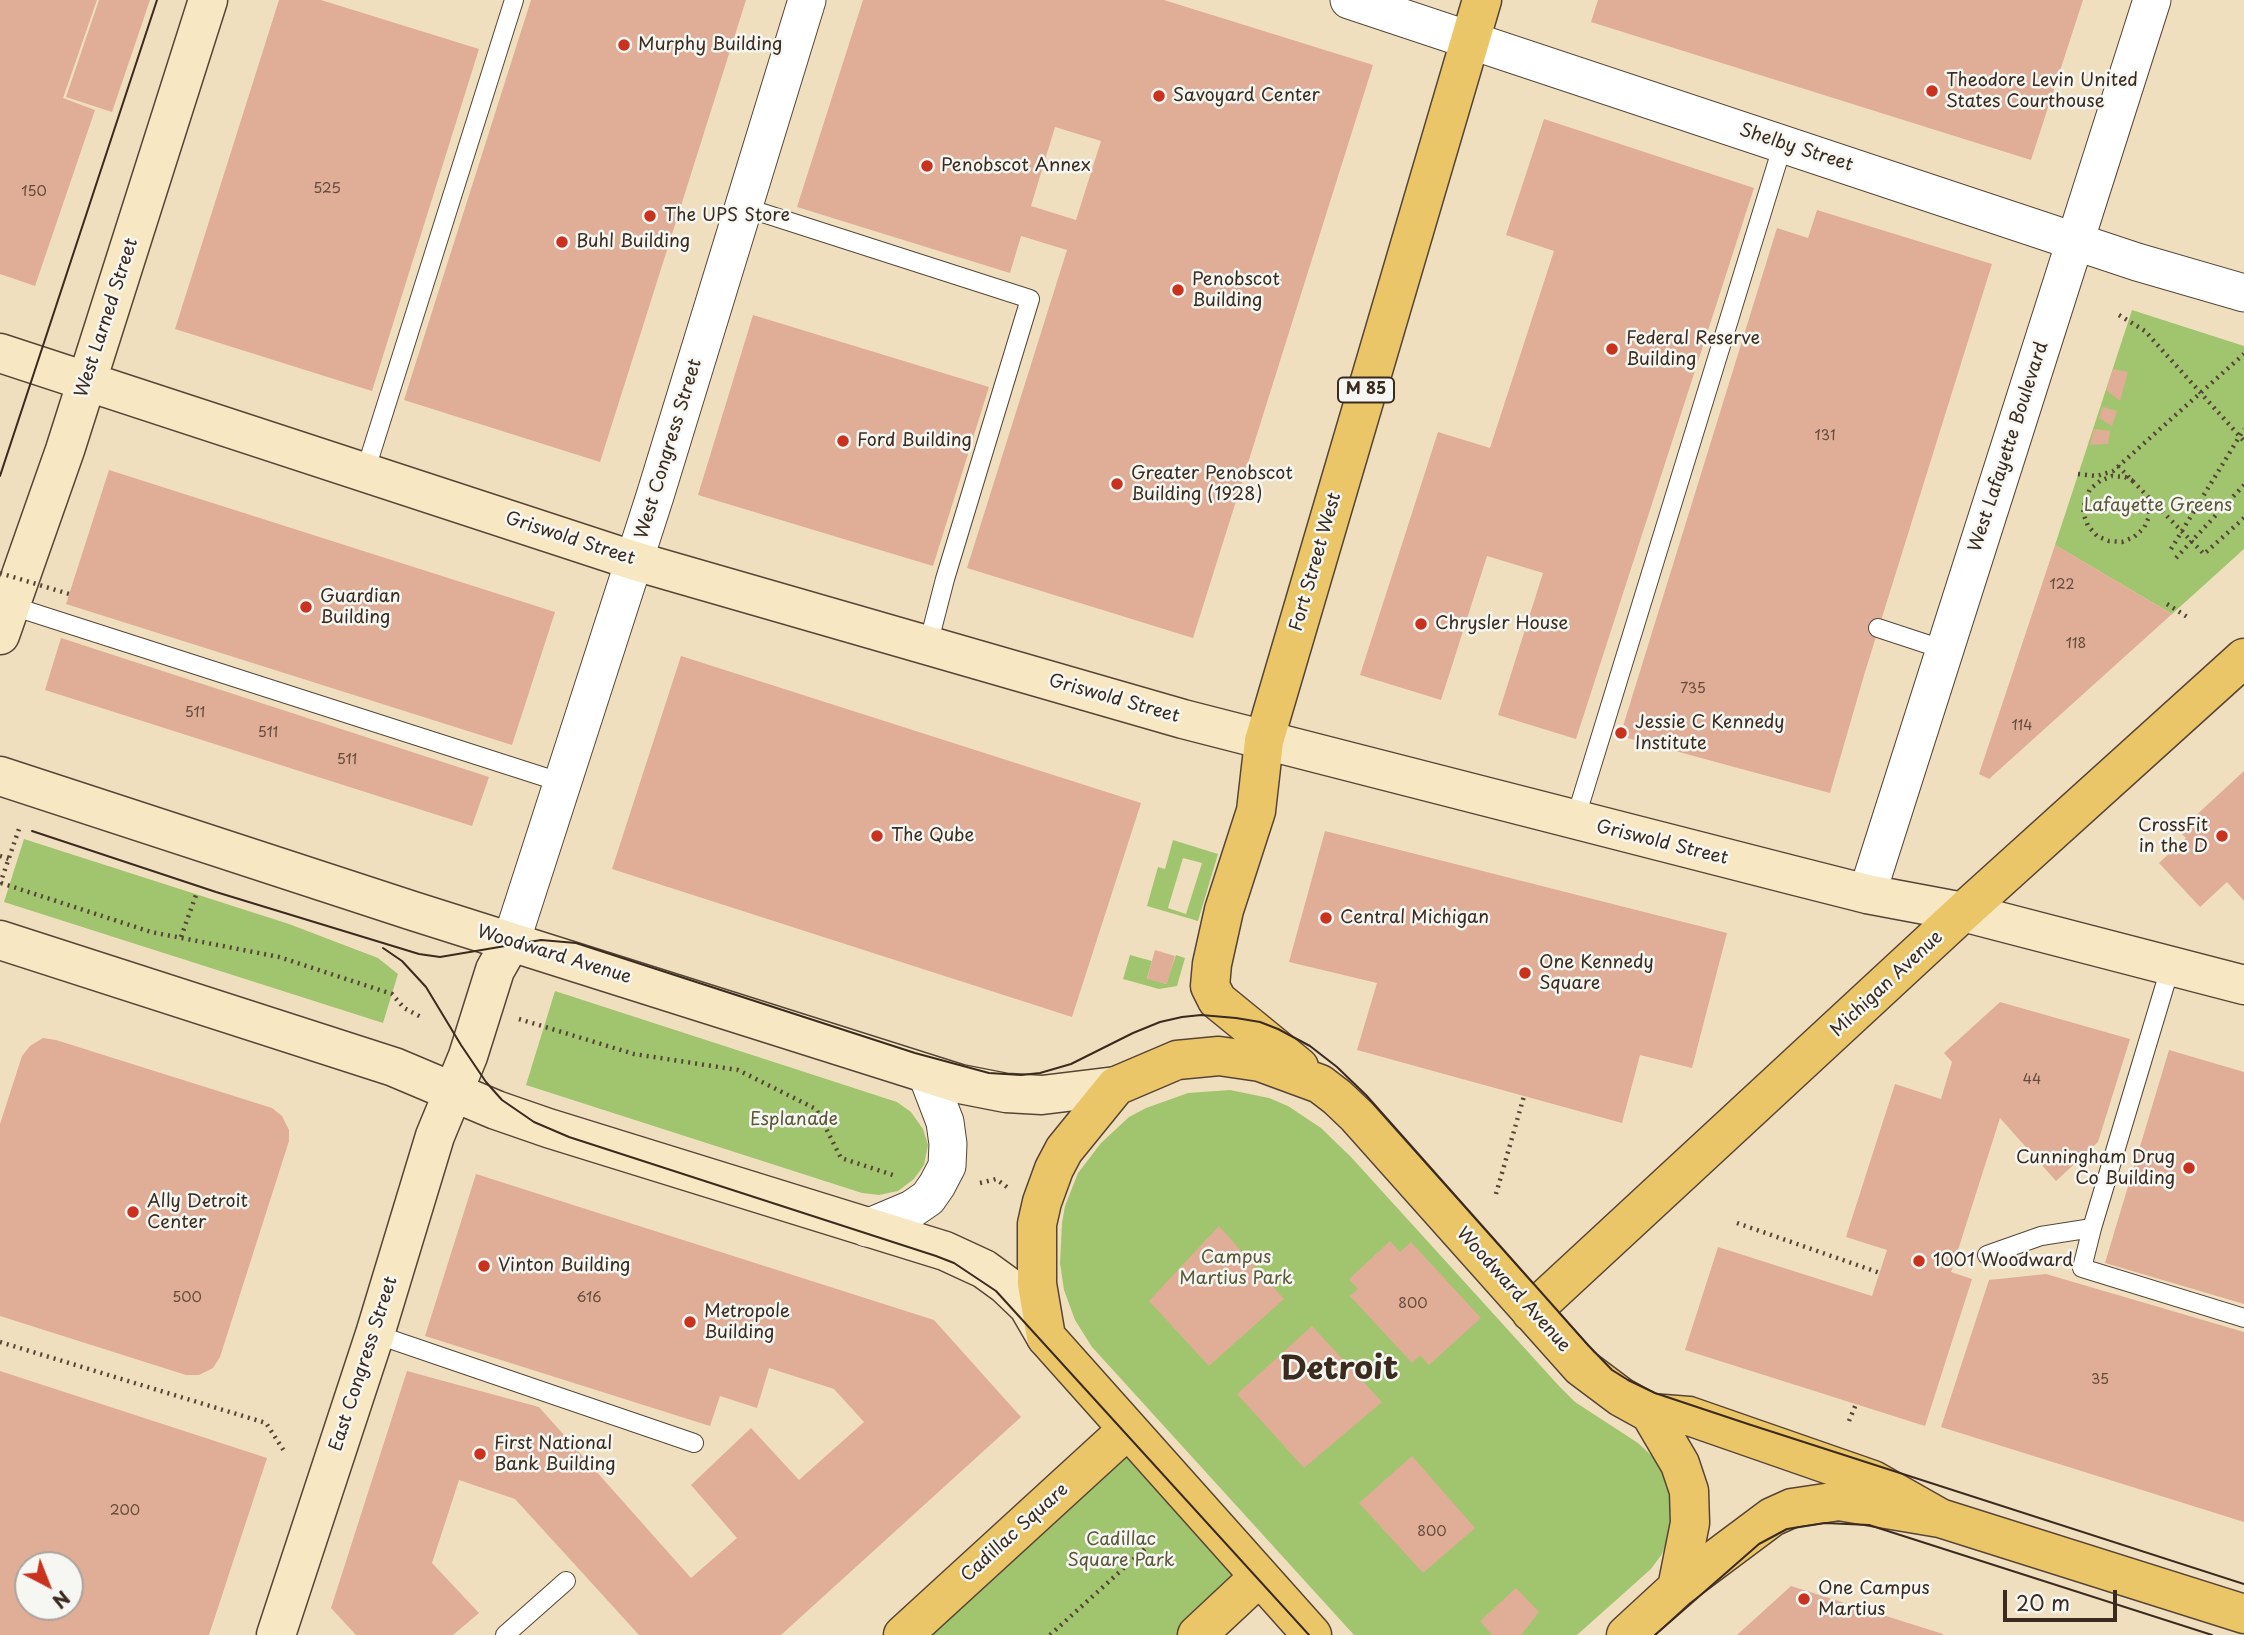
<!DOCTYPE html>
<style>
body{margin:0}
#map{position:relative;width:2244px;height:1635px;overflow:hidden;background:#f0dfbf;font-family:"Playpen Sans",sans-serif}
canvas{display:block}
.north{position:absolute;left:14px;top:1551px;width:70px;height:70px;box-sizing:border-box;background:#f6f6f2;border:2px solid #aba49d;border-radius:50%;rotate:138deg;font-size:19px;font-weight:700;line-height:28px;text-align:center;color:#3b2a1e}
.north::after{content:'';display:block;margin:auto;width:24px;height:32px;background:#c8321e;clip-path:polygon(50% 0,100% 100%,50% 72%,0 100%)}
.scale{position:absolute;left:2003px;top:1590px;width:114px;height:32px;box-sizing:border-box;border:4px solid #3b2a1e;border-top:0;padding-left:9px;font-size:21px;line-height:24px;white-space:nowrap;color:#3b2a1e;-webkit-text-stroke:5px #f6f6f2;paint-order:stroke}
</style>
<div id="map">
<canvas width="2244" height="1635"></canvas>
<div class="north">N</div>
<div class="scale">20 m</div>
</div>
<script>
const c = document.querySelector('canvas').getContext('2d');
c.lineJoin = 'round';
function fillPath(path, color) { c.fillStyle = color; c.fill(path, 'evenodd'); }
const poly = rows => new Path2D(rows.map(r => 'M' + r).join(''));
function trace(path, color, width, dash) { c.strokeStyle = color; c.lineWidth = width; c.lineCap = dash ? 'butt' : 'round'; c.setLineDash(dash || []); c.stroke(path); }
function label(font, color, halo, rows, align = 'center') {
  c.font = font + ' "Playpen Sans",sans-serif'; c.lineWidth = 5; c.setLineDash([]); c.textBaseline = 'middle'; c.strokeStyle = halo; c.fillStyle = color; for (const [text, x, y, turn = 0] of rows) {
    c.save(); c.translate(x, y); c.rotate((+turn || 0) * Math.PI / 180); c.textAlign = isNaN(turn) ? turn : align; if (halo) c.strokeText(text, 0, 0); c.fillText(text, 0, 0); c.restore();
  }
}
const green = poly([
 [2132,310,2244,346,2244,549,2172,614,2055,545],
 [24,839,289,924,378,958,398,974,383,1023,4,902],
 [1173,840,1218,854,1198,921,1147,906,1158,867,1165,869],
 [1183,858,1202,863,1186,914,1168,908],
 [1130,955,1152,961,1147,978,1166,984,1176,955,1185,958,1177,986,1159,989,1123,979],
 [555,991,897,1102,911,1112,923,1129,928,1145,924,1165,914,1179,898,1191,879,1195,862,1193,526,1085],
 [1230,1090,1269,1098,1288,1106,1321,1128,1351,1157,1559,1386,1575,1402,1638,1443,1654,1458,1665,1478,1673,1513,1669,1534,1662,1554,1651,1569,1577,1635,1354,1635,1092,1347,1075,1320,1064,1290,1060,1263,1062,1223,1065,1206,1078,1173,1101,1143,1129,1117,1146,1108,1188,1093],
 [1127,1430,1259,1577,1196,1635,903,1635]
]);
const building = poly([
 [0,0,97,0,63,98,95,110,35,286,0,274],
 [99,0,150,0,112,112,66,97],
 [279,0,321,0,479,49,372,391,175,329],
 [531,0,746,0,600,462,404,400],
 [863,0,1164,0,1373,65,1193,638,967,568,1067,250,1021,236,1010,273,797,207],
 [1055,127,1101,141,1076,220,1031,206],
 [1598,0,2083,0,2031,160,1591,22],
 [1544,119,1754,188,1576,739,1498,715,1543,573,1487,556,1441,700,1360,675,1438,432,1490,448,1554,251,1506,235],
 [1817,210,1992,264,1865,672,1830,793,1620,736,1777,228,1808,238],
 [753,315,989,387,933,566,698,495],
 [2113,369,2128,372,2120,401,2106,390],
 [2103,407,2117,411,2112,426,2099,418],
 [2094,429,2110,431,2108,444,2090,445],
 [109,470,555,612,512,745,66,604],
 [2055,545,2172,614,1989,779,1979,774],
 [61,638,489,777,472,826,45,690],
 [681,656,1141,803,1072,1017,612,869],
 [2244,771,2244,901,2227,882,2200,907,2159,863,2186,838,2179,831],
 [1325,831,1727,933,1692,1068,1640,1055,1622,1123,1357,1050,1377,983,1289,962],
 [1155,950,1175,956,1167,984,1147,979],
 [2000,1002,2130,1039,2098,1142,2056,1181,2000,1118,1951,1272,1972,1279,1925,1426,1685,1350,1718,1247,1872,1296,1887,1250,1846,1237,1895,1084,1941,1099,1952,1062,1944,1053],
 [43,1038,56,1040,272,1108,282,1116,289,1130,289,1141,220,1357,213,1368,199,1375,186,1375,0,1316,0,1124,22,1056,30,1046],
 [2169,1050,2244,1072,2244,1304,2105,1263],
 [476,1174,934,1320,1021,1417,781,1635,639,1635,515,1499,459,1480,432,1563,479,1613,453,1635,356,1635,331,1608,407,1371,539,1407,691,1578,737,1538,691,1485,751,1428,799,1480,864,1422,834,1389,769,1368,757,1408,720,1396,710,1426,425,1336],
 [1219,1226,1284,1299,1209,1366,1149,1301],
 [1390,1241,1400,1252,1411,1242,1481,1318,1429,1365,1420,1355,1412,1363,1350,1296,1358,1289,1349,1279],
 [2046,1274,2244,1332,2244,1522,1941,1427,1989,1280],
 [1312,1326,1382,1402,1304,1468,1237,1394],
 [0,1371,267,1458,209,1635,0,1635],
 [28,1565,70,1565,70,1607,28,1607],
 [1412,1456,1475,1528,1423,1573,1359,1503],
 [1791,1586,1943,1634,1943,1635,1737,1635],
 [1516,1588,1539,1612,1521,1635,1492,1635,1480,1621]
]);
const path = poly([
 [2119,315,2145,331,2244,441],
 [2118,466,2204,554,2244,518],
 [2078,474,2097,476,2113,471,2244,354],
 [2133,481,2125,477,2112,476,2100,481,2090,489,2085,501,2083,513,2088,526,2097,536,2109,541,2122,542,2134,537,2144,528,2149,517,2150,504,2146,495],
 [2171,549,2244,429],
 [2176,558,2244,485],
 [2167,604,2189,618],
 [0,856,9,859],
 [1,883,151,932,279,957,392,994,404,1008,423,1018],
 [0,884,20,826],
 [181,937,196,895],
 [519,1019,634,1054,738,1070,816,1109,841,1158,893,1175],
 [980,1183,996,1179,1007,1187],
 [1496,1194,1524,1096],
 [1737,1223,1880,1273],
 [0,1342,266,1423,286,1454],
 [1849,1421,1856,1404],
 [1050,1635,1157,1538]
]);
const lane = poly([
 [744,207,1030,299,945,579,928,645],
 [365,472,514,0],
 [9,605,563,783],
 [1878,628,1945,650],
 [1575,820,1783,144],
 [2171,965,2092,1228,2082,1268,2244,1318],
 [1987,1255,2041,1236,2092,1228],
 [375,1334,694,1443],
 [505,1635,566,1581]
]);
const street = poly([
 [1349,0,2137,262,2244,293],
 [1867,894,2152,0],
 [511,942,655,496,807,0],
 [867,1228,912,1209,928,1198,937,1185,947,1166,948,1144,945,1122,927,1075]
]);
const secondary = poly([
 [0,353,635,561,1183,719,1796,876,1867,894,1963,912,2244,985],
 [0,635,65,450,208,0],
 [0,776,413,911,960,1084,1006,1093,1042,1095,1116,1086],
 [0,940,394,1067,496,1110,548,1128,945,1251,984,1269,1006,1285,1028,1306,1046,1337],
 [276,1635,375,1334,435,1136,468,1056,495,970,511,942]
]);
const primary = poly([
 [1299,1067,1217,1000,1210,986,1212,964,1224,910,1256,811,1264,741,1482,0],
 [1531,1312,1963,912,2244,658],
 [1650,1413,1680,1464,1689,1491,1690,1523,1677,1588],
 [903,1635,1127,1430],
 [1197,1635,1259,1577],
 [1312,1635,1046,1337,1037,1284,1037,1224,1042,1202,1054,1169,1064,1150,1116,1086,1177,1060,1219,1056,1260,1062,1320,1084,1337,1097,1357,1116,1581,1367,1621,1397,1650,1413,1689,1416,1873,1480,1940,1518],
 [1626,1635,1677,1588,1772,1517,1792,1508,1839,1501,1940,1518,2244,1614]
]);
const tram = poly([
 [0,476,157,0],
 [32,831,216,892,419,954,440,957,541,940,576,943,915,1053,989,1073,1021,1075,1040,1073,1071,1064,1133,1033,1160,1022,1182,1017,1201,1015,1236,1018,1260,1022,1278,1029,1310,1046,1337,1067,1366,1095,1588,1345,1612,1370,1628,1380,1655,1393,1748,1424,2244,1584],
 [383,948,402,961,426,987,461,1045,486,1082,502,1100,534,1122,569,1137,936,1256,954,1263,996,1291,1309,1635],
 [1655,1635,1759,1544,1787,1529,1825,1523,1869,1525,2212,1635]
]);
const pathBridge = poly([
 [0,573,69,594]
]);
const markers = [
 [624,45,7,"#c8321e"],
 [1932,91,7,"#c8321e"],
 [1159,96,7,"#c8321e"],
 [927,166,7,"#c8321e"],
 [650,216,7,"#c8321e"],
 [562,242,7,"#c8321e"],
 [1178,290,7,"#c8321e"],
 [1612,349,7,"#c8321e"],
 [843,441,7,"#c8321e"],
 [1117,484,7,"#c8321e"],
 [306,607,7,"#c8321e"],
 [1421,624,7,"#c8321e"],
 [1621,733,7,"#c8321e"],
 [877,836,7,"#c8321e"],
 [2222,836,7,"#c8321e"],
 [1326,918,7,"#c8321e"],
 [1525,973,7,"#c8321e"],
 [2189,1168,7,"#c8321e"],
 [133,1212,7,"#c8321e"],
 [1919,1261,7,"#c8321e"],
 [484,1266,7,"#c8321e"],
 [690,1322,7,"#c8321e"],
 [480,1454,7,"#c8321e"],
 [1804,1599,7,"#c8321e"]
];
const numberNames = [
 ["525",327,189],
 ["150",34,192],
 ["131",1825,436],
 ["122",2062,585],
 ["118",2076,644],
 ["735",1693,689],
 ["511",195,713],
 ["114",2022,726],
 ["511",268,733],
 ["511",347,760],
 ["44",2032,1080],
 ["500",187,1298],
 ["616",589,1298],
 ["800",1413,1304],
 ["35",2100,1380],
 ["200",125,1511],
 ["800",1432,1532]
];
const shields = [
 [1366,390,56]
];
const shieldNames = [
 ["M 85",1366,390]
];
const poiNames = [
 ["Murphy Building",638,45],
 ["Theodore Levin United",1946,81],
 ["States Courthouse",1946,102],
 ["Savoyard Center",1173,96],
 ["Penobscot Annex",941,166],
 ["The UPS Store",664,216],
 ["Buhl Building",576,242],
 ["Penobscot",1192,280],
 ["Building",1192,301],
 ["Federal Reserve",1626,339],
 ["Building",1626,360],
 ["Ford Building",857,441],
 ["Greater Penobscot",1131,474],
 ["Building (1928)",1131,495],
 ["Guardian",320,597],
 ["Building",320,618],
 ["Chrysler House",1435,624],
 ["Jessie C Kennedy",1635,723],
 ["Institute",1635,744],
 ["CrossFit",2208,826,"right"],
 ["in the D",2208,847,"right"],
 ["The Qube",891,836],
 ["Central Michigan",1340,918],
 ["One Kennedy",1539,963],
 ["Square",1539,984],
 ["Cunningham Drug",2175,1158,"right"],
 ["Co Building",2175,1179,"right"],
 ["Ally Detroit",147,1202],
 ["Center",147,1223],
 ["1001 Woodward",1933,1261],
 ["Vinton Building",498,1266],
 ["Metropole",704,1312],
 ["Building",704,1333],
 ["First National",494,1444],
 ["Bank Building",494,1465],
 ["One Campus",1818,1589],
 ["Martius",1818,1610]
];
const streetNames = [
 ["Shelby Street",1796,148,18],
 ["West Larned Street",107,318,-72],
 ["West Lafayette Boulevard",2009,447,-72],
 ["West Congress Street",669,449,-73],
 ["Griswold Street",570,539,18],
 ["Fort Street West",1316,562,-74],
 ["Griswold Street",1114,699,16],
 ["Griswold Street",1662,843,14],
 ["Woodward Avenue",554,955,17],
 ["Michigan Avenue",1887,984,-43],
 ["Woodward Avenue",1513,1290,48],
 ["East Congress Street",364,1364,-72],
 ["Cadillac Square",1015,1533,-42]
];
const parkNames = [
 ["Lafayette Greens",2158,506],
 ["Esplanade",794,1120],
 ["Campus",1236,1258],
 ["Martius Park",1236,1279],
 ["Cadillac",1121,1540],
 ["Square Park",1121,1561]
];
const townNames = [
 ["Detroit",1339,1370]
];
fillPath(green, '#a1c56f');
fillPath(building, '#e0ad96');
trace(lane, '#564536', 20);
trace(street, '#564536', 39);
trace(secondary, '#564536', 41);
trace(primary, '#564536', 41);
trace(path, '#564536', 4.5, [2, 5]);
trace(lane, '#fff', 18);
trace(street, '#fff', 37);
trace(secondary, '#f7e8c3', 38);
trace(primary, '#ebc669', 38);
trace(tram, '#3b2a1e', 2);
trace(pathBridge, '#564536', 4.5, [2, 5]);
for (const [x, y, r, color] of markers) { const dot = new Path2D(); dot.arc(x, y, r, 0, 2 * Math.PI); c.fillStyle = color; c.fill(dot); trace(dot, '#f6f6f2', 2.5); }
label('14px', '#644b3c', null, numberNames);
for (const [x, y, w] of shields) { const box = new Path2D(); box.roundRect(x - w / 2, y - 12.5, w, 25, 5); c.fillStyle = '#f6f6f2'; c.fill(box); trace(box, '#3b2a1e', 2); }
label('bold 16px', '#3b2a1e', null, shieldNames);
label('18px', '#3b2a1e', '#f6f6f2', poiNames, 'left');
label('18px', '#3b2a1e', '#f6f6f2', streetNames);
label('18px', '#5a5836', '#f6f6f2', parkNames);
label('bold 32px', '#3b2a1e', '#f6f6f2', townNames);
</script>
